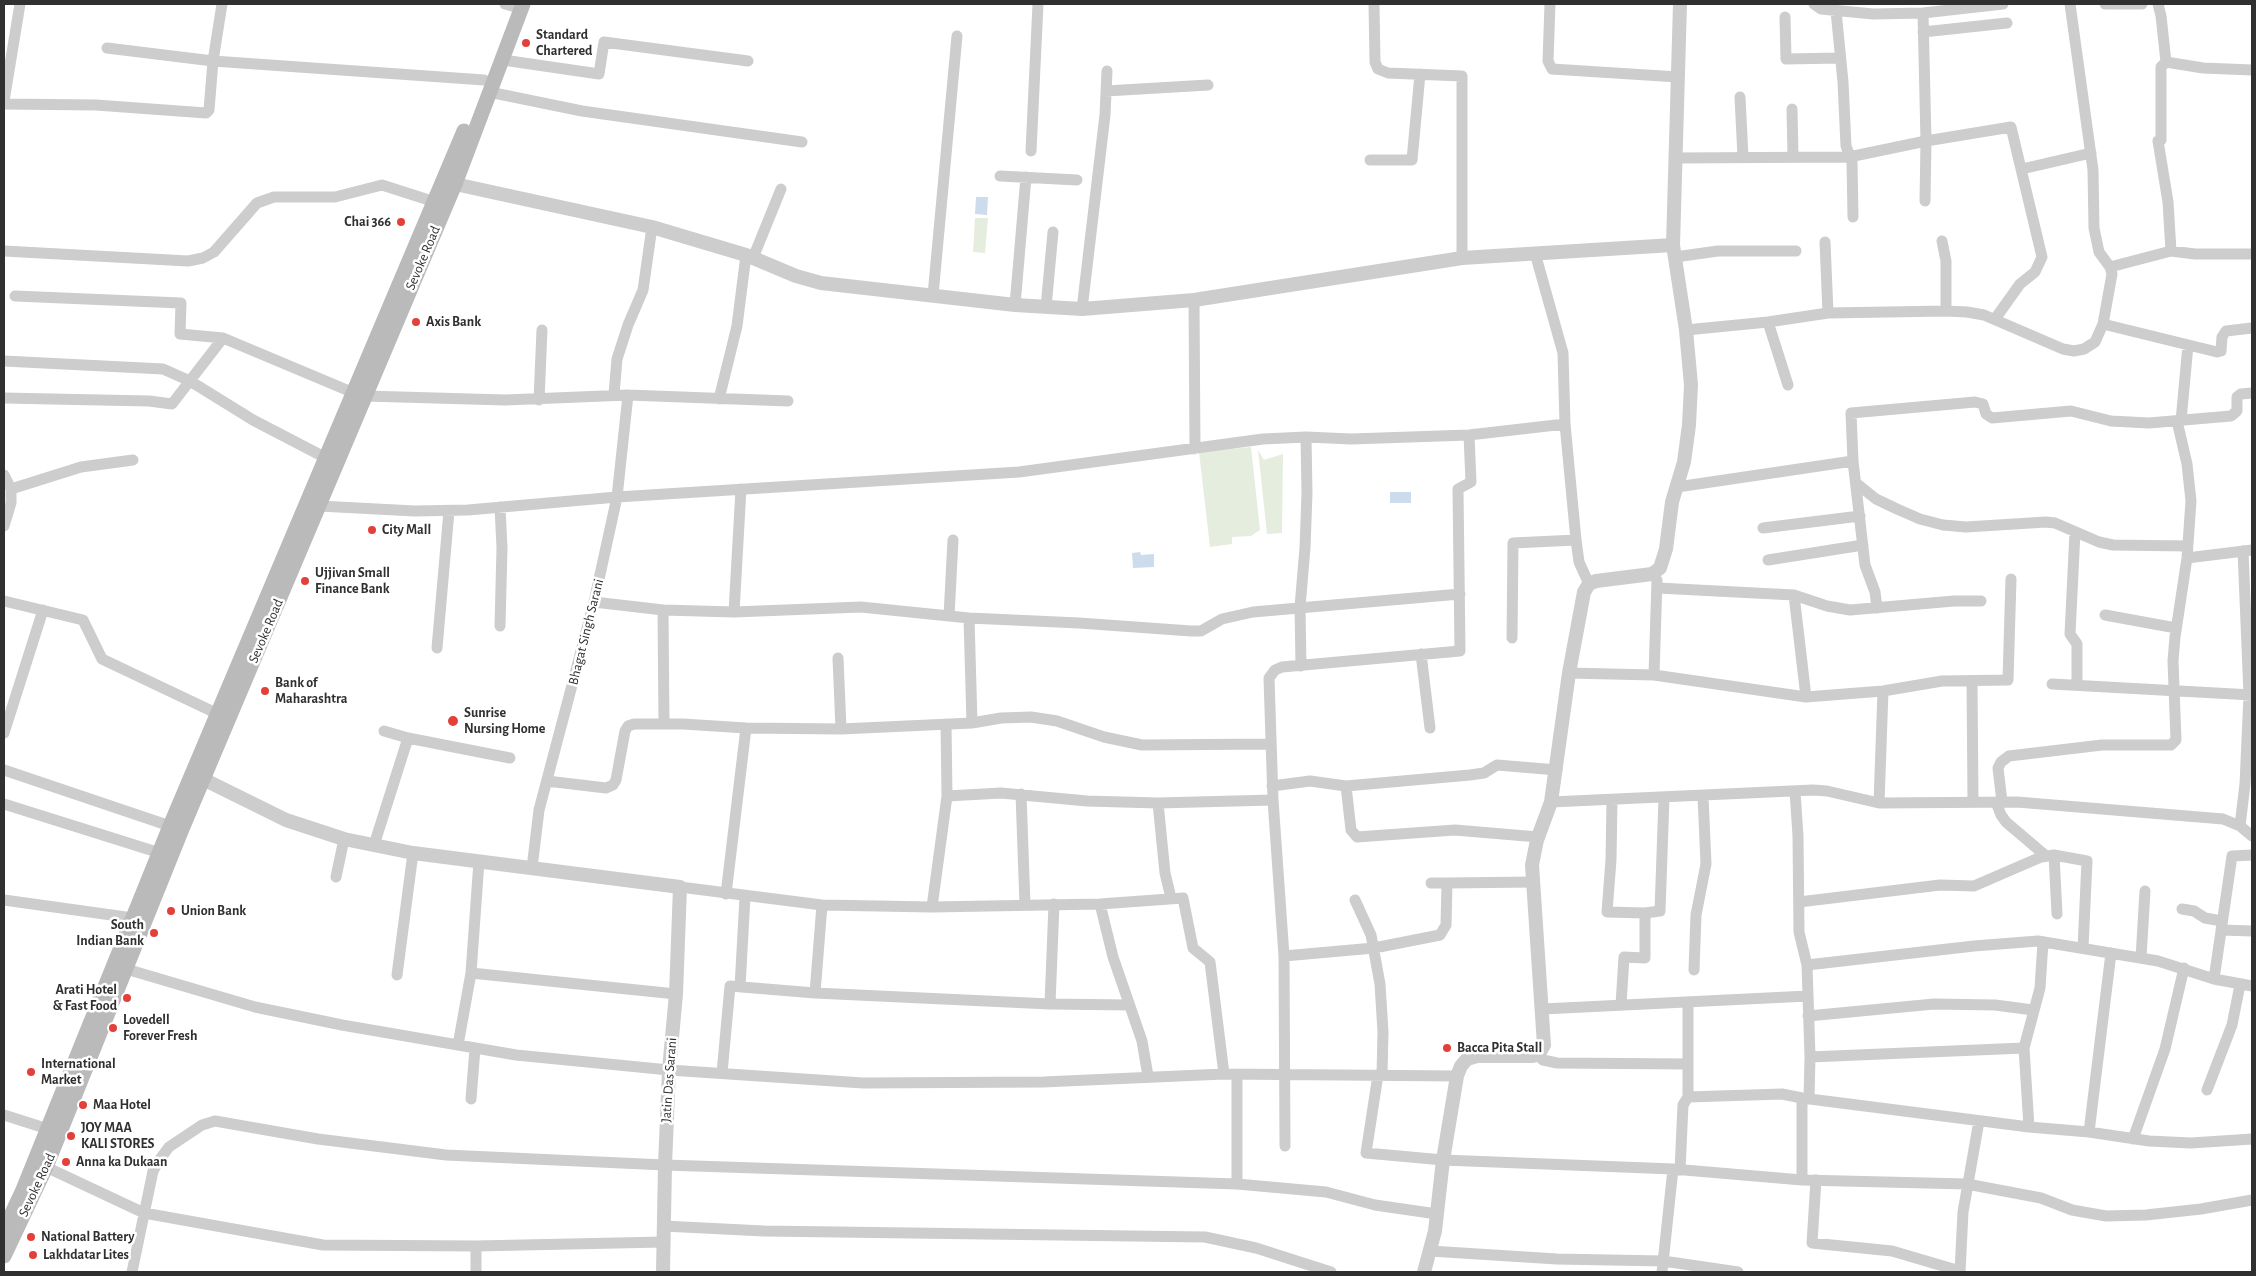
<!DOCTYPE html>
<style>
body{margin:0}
#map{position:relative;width:2256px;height:1276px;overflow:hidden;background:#fff;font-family:"Alegreya Sans",sans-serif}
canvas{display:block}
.frame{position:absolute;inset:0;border:5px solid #303030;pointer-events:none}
</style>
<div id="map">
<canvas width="2256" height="1276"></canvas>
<div class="frame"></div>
</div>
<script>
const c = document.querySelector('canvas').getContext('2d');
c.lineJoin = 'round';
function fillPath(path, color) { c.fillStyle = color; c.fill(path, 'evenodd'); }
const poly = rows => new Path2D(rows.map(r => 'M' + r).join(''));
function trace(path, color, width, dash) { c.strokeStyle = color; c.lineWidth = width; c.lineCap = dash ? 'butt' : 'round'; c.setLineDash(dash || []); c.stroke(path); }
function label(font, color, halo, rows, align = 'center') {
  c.font = font + ' "Alegreya Sans",sans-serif'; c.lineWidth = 5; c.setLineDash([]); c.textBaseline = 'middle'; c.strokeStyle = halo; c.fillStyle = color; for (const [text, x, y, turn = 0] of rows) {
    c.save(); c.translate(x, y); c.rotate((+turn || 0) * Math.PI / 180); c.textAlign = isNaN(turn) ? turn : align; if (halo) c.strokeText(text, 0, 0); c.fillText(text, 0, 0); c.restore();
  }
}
const green = poly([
 [975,218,988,218,985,253,973,252],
 [1251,447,1260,530,1251,536,1232,537,1232,544,1210,547,1199,452],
 [1258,450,1264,460,1283,454,1282,533,1267,534]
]);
const water = poly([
 [976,197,988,197,987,215,975,214],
 [1390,492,1411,492,1411,503,1390,503],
 [1140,552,1141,555,1154,554,1154,567,1133,568,1132,553]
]);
const minor = poly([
 [505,4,512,6],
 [1374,4,1375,62,1378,69,1388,73,1462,76,1462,258],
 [1550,4,1548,61,1552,69,1678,77],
 [1814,4,1821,9,1873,14,1923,13,2003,4],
 [2105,4,2142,4],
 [2158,4,2161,16,2166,62,2203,68,2252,70],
 [1836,11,1843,82,1846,146,1852,162,1853,217],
 [1923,13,1926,141,1925,201],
 [1785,17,1786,59,1840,58],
 [1923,32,2007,23],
 [107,48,213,61,484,80],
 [503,60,599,74,604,42,748,61],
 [2166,62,2161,67,2161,140,2158,141,2168,202,2171,251],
 [1106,91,1208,85],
 [489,92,582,111,802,142],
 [1740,97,1743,157],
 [4,101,20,4],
 [4,104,96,105,206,113,209,110,213,61,222,4],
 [1792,109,1793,157],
 [1031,151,1038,4],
 [1676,158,1849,157,1926,141,2011,127,2042,257,2035,272,2020,284,1995,319],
 [1370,160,1412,160,1420,74],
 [2022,169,2091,153],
 [1000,176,1077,180],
 [1942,241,1946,261,1946,311],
 [1825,242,1828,313],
 [4,251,188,261,203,258,214,252,257,203,274,197,335,197,382,185,435,202],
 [1535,253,1563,353,1565,424,1576,540,1579,562,1589,584],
 [1675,257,1718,251,1796,251],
 [753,258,781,189],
 [2110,267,2171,251,2195,254,2252,254],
 [933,295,957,36],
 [15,296,181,303,180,334,223,338,354,393],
 [1194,300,1195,449],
 [1015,305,1026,177],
 [1046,307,1053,232],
 [1082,309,1105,115,1107,71],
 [1768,322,1788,385],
 [2103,324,2217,352,2221,351,2222,337,2226,331,2252,328],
 [1686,330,1768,322,1828,313,1946,311,1967,312,1984,315,2063,349,2074,351,2084,349,2095,342,2103,324,2112,274,2110,267,2099,252,2094,228,2093,170,2070,4],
 [4,361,163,369,190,381,253,420,326,458],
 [614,394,617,359,628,325,643,290,652,227],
 [365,396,505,400,628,395,788,401],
 [4,398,149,401,172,404,223,338],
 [719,399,737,326,746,255],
 [539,400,542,330],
 [2181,421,2188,345],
 [4,475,11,489,11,503,4,526],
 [1856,483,1876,499,1897,509,1920,519,1943,525,1966,527,2046,522,2055,523,2099,542,2113,545,2187,546],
 [1677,487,1853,461],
 [11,489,81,467,133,460],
 [319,506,415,511,468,510,617,497,1019,472,1263,439,1306,437,1351,439,1469,435,1565,424],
 [1763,528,1860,516],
 [2075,532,2070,634,2077,644,2077,685],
 [2187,558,2252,550],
 [1768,560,1863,545],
 [1658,588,1794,595,1827,606,1850,610,1954,601,1981,601],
 [1794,595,1806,697],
 [4,601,83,620,102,659,218,714],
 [594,602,663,610,734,612,861,607,969,618,1079,623,1191,631,1201,631,1222,619,1253,612,1460,594],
 [1877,608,1875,592,1865,565,1853,461,1851,413,1975,402,1983,404,1986,414,1992,418,2071,411,2111,421,2149,423,2231,416,2237,411,2237,397,2241,394,2252,393],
 [663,610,664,724],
 [734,612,741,489],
 [2105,615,2176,628],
 [949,616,953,540],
 [969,618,972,723],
 [500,626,502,548,500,507],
 [1512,638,1513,543,1576,540],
 [437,648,449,511],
 [1421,654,1430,728],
 [838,658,841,729],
 [1301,666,1300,607,1305,548,1307,493,1306,437],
 [1569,673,1654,675,1806,697,1883,691,1942,681,2008,680,2011,579],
 [1654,675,1657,580],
 [1972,681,1973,801],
 [2052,684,2252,695],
 [384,731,408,738],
 [4,733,43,610],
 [4,770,170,826],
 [547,781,606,788,613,785,616,780,625,731,628,726,634,724,683,724,746,728,841,729,972,723,1001,718,1031,717,1057,721,1104,737,1142,745,1271,744],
 [1272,786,1310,781,1346,786,1470,775,1484,773,1497,765,1557,770],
 [1346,786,1351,830,1357,837,1455,830,1538,837],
 [1795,791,1798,836,1799,932,1807,965,1810,1057,1809,1099],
 [1021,794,1025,905],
 [947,796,1001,793,1087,801,1158,803,1273,800],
 [1612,800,1611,860,1607,912,1645,913,1660,911,1664,798],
 [1551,802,1813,790,1827,791,1879,803,2017,802,2223,819,2240,826,2252,836],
 [1996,802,2001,815,2006,822,2046,856],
 [2002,802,1998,768,2001,762,2009,756,2102,745,2171,745,2176,740,2173,661,2175,637,2187,558,2191,501,2187,464,2177,421],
 [1158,803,1165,873,1171,898],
 [1879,803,1883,691],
 [4,804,160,853],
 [2240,826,2245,784,2249,695,2243,551],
 [374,845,408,738,510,758],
 [2054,855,2057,914],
 [532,868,539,810,594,602,617,497,628,395],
 [336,877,344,839],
 [1431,883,1447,883],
 [680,887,822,905,932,907,1100,904,1183,898,1193,948,1210,962,1224,1074],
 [726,894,746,728],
 [4,900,133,918],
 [1355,900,1371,935,1380,984,1383,1032,1382,1075],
 [1799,902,1940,885,1974,886,2041,857,2054,855,2087,861,2083,948],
 [1100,904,1113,957,1142,1041,1148,1076],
 [932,907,947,796,946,724],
 [2182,909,2194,911,2205,918,2222,921],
 [2221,930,2252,931],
 [1284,956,1374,948,1440,935,1446,925,1447,883,1532,882],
 [2141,958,2145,891],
 [1807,965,1974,946,2038,941,2158,961,2214,979,2252,986],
 [126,969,255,1007,342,1025,516,1055,669,1070,863,1083,1043,1082,1224,1074,1457,1076],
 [1694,970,1696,915,1706,864,1703,796],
 [471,973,676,994],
 [397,975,413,853],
 [2214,979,2232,856,2252,855],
 [740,987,745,897],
 [815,993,822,905],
 [1688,1002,1688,1064],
 [1050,1004,1129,1005],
 [1621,1005,1624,957,1645,958,1645,913],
 [1543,1009,1808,996],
 [1808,1016,1934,1004,1995,1005,2033,1010],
 [458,1045,471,973,479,861],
 [1537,1055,1543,1060,1557,1063,1688,1064,1688,1097,1683,1105,1680,1170],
 [1810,1057,2024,1048],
 [722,1073,730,986,815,993,1050,1004,1054,904],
 [1237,1074,1237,1184],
 [1378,1075,1366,1153,1443,1160,1673,1169,1802,1180,1967,1184,2041,1198,2072,1210,2106,1216,2146,1215,2201,1209,2252,1200],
 [2207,1090,2232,1025,2240,985],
 [1688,1097,1782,1094,1802,1098,2029,1127,2089,1132,2149,1141,2191,1143,2252,1139],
 [1802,1098,1802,1180],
 [471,1099,475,1048],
 [4,1115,48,1129],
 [2029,1127,2024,1048,2040,988,2043,942],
 [2089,1132,2111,953],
 [2133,1139,2165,1049,2184,968],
 [1285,1146,1284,956,1273,800,1269,678,1275,670,1282,667,1460,651,1458,489,1471,482,1469,435],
 [46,1167,144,1213,323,1245,476,1246,663,1242],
 [1816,1180,1812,1243,1892,1251,1960,1271],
 [663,1226,764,1231,1205,1237,1256,1248,1331,1272],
 [1430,1251,1557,1259,1663,1261,1738,1272],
 [132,1272,153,1171,160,1159,169,1147,202,1125,215,1121,318,1139,446,1155,665,1165,1237,1184,1326,1192,1375,1205,1437,1214],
 [476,1272,476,1246],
 [1662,1272,1673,1169],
 [1960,1272,1963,1212,1979,1121]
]);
const tertiary = poly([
 [455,184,652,227,746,255,796,276,821,283,1015,305,1082,309,1194,300,1462,258,1673,245],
 [203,779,286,820,344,839,413,853,680,887,676,994,669,1070,665,1165,663,1272],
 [1424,1272,1435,1231,1443,1160,1457,1076,1461,1066,1467,1059,1477,1056,1533,1056,1540,1052,1544,1045,1532,865,1537,840,1551,802,1569,673,1584,592,1589,584,1596,581,1652,574,1660,568,1666,549,1672,502,1684,462,1689,425,1691,385,1686,330,1673,245,1680,4]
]);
const secondary = poly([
 [4,1230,22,1192,170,826,464,131],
 [4,1256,46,1167,182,829,455,184,523,4]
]);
const markers = [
 [526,43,5,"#e24038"],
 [401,222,5,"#e24038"],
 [416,322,5,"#e24038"],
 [372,530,5,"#e24038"],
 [305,581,5,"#e24038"],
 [265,691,5,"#e24038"],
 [453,721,6,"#e24038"],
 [171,911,5,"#e24038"],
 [154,933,5,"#e24038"],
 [127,998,5,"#e24038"],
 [113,1028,5,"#e24038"],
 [1447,1048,5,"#e24038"],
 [31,1072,5,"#e24038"],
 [83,1105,5,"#e24038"],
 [71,1136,5,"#e24038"],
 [66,1162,5,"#e24038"],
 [31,1237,5,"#e24038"],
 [33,1255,5,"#e24038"]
];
const poiNames = [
 ["Standard",536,35],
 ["Chartered",536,51],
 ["Chai 366",391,222,"right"],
 ["Axis Bank",426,322],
 ["City Mall",382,530],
 ["Ujjivan Small",315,573],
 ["Finance Bank",315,589],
 ["Bank of",275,683],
 ["Maharashtra",275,699],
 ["Sunrise",464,713],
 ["Nursing Home",464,729],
 ["Union Bank",181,911],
 ["South",144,925,"right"],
 ["Indian Bank",144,941,"right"],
 ["Arati Hotel",117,990,"right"],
 ["& Fast Food",117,1006,"right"],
 ["Lovedell",123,1020],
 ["Forever Fresh",123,1036],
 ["Bacca Pita Stall",1457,1048],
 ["International",41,1064],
 ["Market",41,1080],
 ["Maa Hotel",93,1105],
 ["JOY MAA",81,1128],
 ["KALI STORES",81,1144],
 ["Anna ka Dukaan",76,1162],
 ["National Battery",41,1237],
 ["Lakhdatar Lites",43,1255]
];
const streetNames = [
 ["Sevoke Road",423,258,-67],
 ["Sevoke Road",266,631,-67],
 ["Bhagat Singh Sarani",586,632,-76],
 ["Jatin Das Sarani",669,1080,-86],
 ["Sevoke Road",37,1185,-65]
];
fillPath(green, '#e5eddf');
fillPath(water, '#ccdcec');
trace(minor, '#cdcdcd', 11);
trace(tertiary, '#cdcdcd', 14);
trace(secondary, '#bababa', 15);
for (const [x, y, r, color] of markers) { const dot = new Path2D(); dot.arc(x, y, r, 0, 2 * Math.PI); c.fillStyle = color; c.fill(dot); trace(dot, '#fff', 2); }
label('bold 14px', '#303030', '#fff', poiNames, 'left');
label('14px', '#303030', '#fff', streetNames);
</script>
